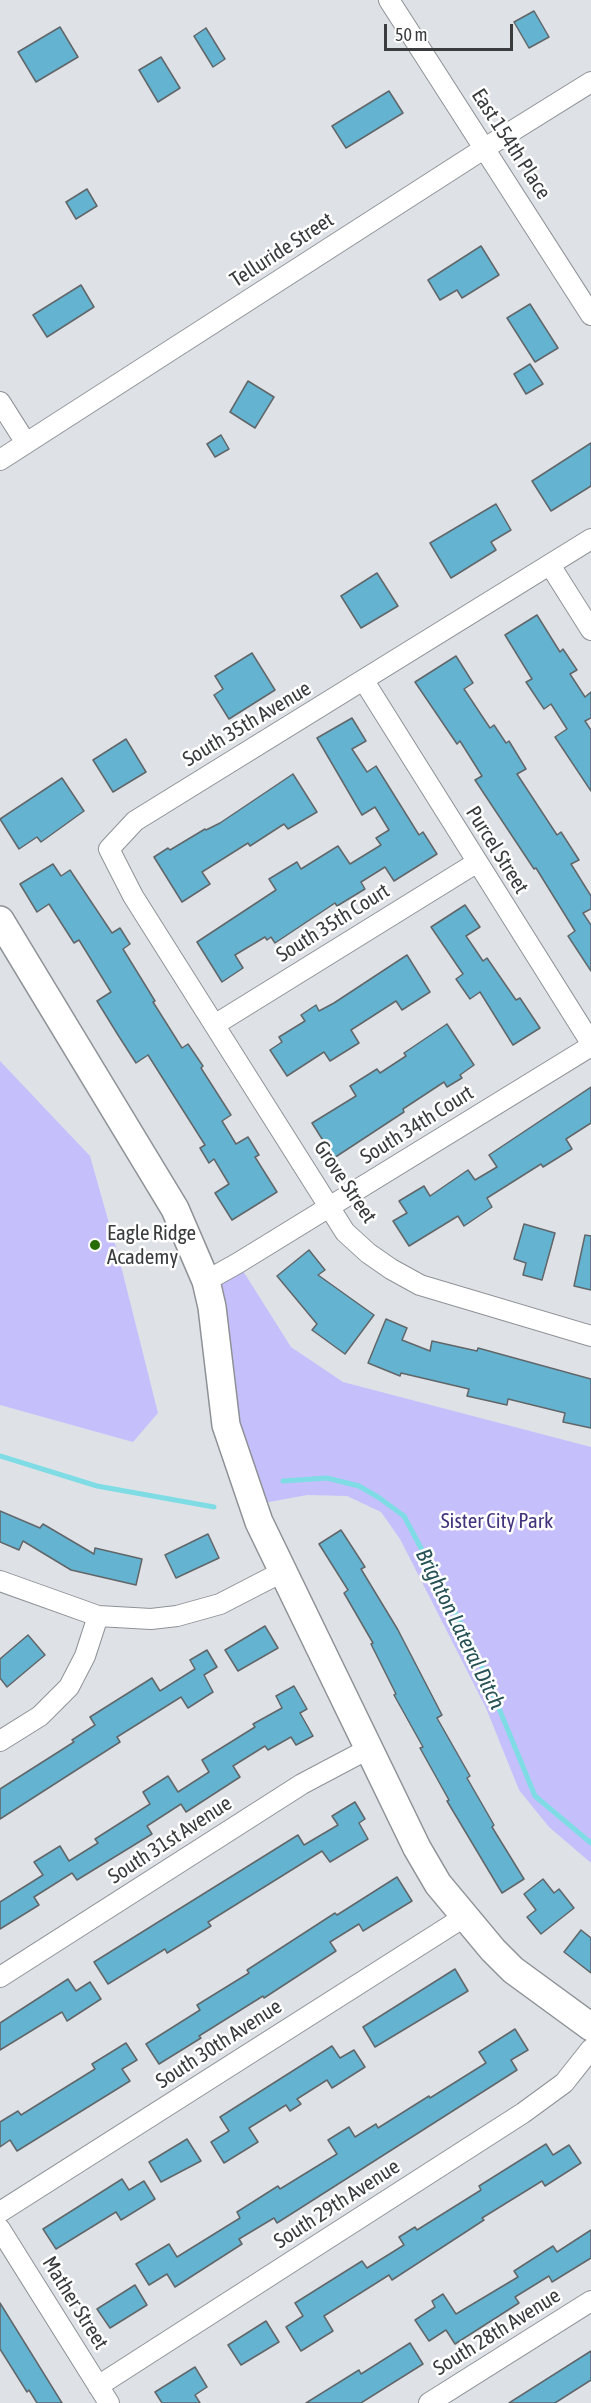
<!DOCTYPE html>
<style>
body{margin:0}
#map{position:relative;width:591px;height:2403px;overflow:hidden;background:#dee2e7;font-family:"Asap Condensed",sans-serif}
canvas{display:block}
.scale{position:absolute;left:384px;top:24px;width:129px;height:27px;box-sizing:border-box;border:3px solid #393b3c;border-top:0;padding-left:8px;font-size:18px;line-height:21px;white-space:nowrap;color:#393b3c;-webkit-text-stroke:4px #fff;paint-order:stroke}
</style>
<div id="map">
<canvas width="591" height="2403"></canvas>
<div class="scale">50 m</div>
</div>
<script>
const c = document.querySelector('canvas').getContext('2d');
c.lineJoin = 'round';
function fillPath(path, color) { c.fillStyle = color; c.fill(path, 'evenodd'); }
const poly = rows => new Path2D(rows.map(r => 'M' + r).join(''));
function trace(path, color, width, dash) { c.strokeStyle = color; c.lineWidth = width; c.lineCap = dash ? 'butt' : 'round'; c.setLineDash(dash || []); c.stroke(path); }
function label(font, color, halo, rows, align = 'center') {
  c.font = font + ' "Asap Condensed",sans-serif'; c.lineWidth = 5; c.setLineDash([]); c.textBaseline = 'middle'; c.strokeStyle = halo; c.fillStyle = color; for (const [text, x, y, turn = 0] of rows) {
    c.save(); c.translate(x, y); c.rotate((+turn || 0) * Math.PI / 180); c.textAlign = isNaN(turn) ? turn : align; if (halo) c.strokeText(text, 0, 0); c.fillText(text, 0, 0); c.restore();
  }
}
const green = poly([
 [0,1061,90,1156,120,1262,158,1413,133,1442,0,1405],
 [238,1263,291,1347,343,1382,591,1447,591,1863,549,1827,519,1790,486,1708,400,1539,381,1512,347,1496,307,1495,253,1505,206,1281]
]);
const stream = poly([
 [0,1456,97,1486,214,1507],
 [283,1481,327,1478,359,1486,378,1497,404,1516,475,1650,535,1796,591,1843]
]);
const building = poly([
 [534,11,549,37,529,48,514,22,534,11],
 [60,27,78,57,36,82,18,52,60,27],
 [206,28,225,59,213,67,194,36,206,28],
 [161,57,180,88,158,102,139,70,161,57],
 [389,91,403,113,346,148,332,126,389,91],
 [87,189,97,206,76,219,66,202,87,189],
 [481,246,499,275,462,298,457,290,440,300,428,280,481,246],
 [81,285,94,307,47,337,33,315,81,285],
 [530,304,558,348,535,362,507,318,530,304],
 [530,364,543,384,526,394,514,374,530,364],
 [248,381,274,397,255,428,230,412,248,381],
 [221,435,229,449,215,457,207,444,221,435],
 [591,443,591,486,551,511,532,481,591,443],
 [496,504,511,530,491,542,496,550,451,578,430,543,496,504],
 [377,573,398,606,361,628,341,596,377,573],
 [537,615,560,652,563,649,577,670,570,674,585,697,591,692,591,718,585,721,591,730,591,791,555,737,567,729,551,704,544,709,526,682,532,679,505,635,537,615],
 [252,653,275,690,229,719,214,695,223,689,215,676,252,653],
 [456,656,473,683,464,689,490,728,494,725,506,743,509,741,526,769,517,774,557,835,561,832,579,860,571,864,591,896,591,909,583,913,591,925,591,971,568,936,575,931,536,868,534,869,475,780,482,776,460,741,457,744,415,682,456,656],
 [352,718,366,741,352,749,367,772,376,766,419,835,423,832,437,854,394,881,385,867,361,882,365,889,337,906,335,903,275,943,271,937,267,940,265,937,235,955,243,968,222,982,197,942,276,890,269,879,297,862,301,869,338,846,350,864,381,845,376,838,389,830,375,807,362,815,317,738,352,718],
 [126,739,146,772,113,792,93,760,126,739],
 [293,774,317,812,288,829,284,824,250,846,248,843,202,872,210,884,182,902,154,857,168,848,170,850,205,829,206,830,220,823,293,774],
 [62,778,84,811,41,842,37,837,19,849,0,819,62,778],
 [53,864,61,876,70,870,112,933,120,928,130,944,123,949,155,1001,153,1002,182,1048,188,1044,203,1066,201,1068,231,1115,222,1121,236,1144,248,1137,259,1155,255,1157,277,1192,232,1220,215,1193,229,1184,214,1159,209,1163,200,1148,205,1145,148,1055,136,1063,118,1035,97,1001,111,992,79,940,74,943,49,904,37,912,20,884,53,864],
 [465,905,480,927,466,936,483,961,487,958,516,1000,520,998,540,1028,513,1045,480,992,470,999,456,979,463,974,431,927,465,905],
 [407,955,430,992,402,1010,396,1001,351,1030,359,1043,330,1061,324,1052,287,1076,270,1050,282,1042,279,1037,305,1021,301,1015,316,1005,319,1011,334,1003,407,955],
 [447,1024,474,1065,460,1075,462,1078,447,1087,444,1082,403,1109,404,1112,334,1158,312,1123,356,1096,350,1086,377,1069,380,1073,406,1056,404,1053,447,1024],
 [591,1087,591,1123,566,1139,572,1149,543,1167,541,1164,487,1198,492,1207,464,1226,458,1216,409,1246,393,1221,407,1213,399,1201,424,1186,430,1196,468,1170,475,1180,497,1167,489,1155,591,1087],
 [524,1224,555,1233,542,1280,523,1275,526,1263,514,1259,524,1224],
 [585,1235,591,1236,591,1290,574,1286,585,1235],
 [309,1250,325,1270,318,1275,374,1315,345,1354,312,1330,317,1324,277,1276,309,1250],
 [386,1319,407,1328,402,1340,430,1351,432,1341,477,1351,478,1348,591,1379,591,1428,563,1422,565,1413,508,1399,507,1405,467,1396,469,1389,401,1373,400,1376,368,1363,386,1319],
 [0,1511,40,1528,43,1524,94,1554,95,1548,142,1559,136,1585,71,1570,23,1541,19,1550,0,1542,0,1511],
 [341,1530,365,1567,361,1569,398,1630,442,1715,437,1718,470,1776,467,1778,494,1825,492,1827,524,1879,502,1893,447,1801,449,1800,420,1748,423,1747,394,1695,396,1694,371,1644,373,1643,344,1593,348,1590,319,1544,341,1530],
 [208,1534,219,1558,176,1578,165,1555,208,1534],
 [265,1626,278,1648,238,1671,225,1650,265,1626],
 [28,1635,45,1655,7,1687,0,1678,0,1659,28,1635],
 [207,1650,217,1667,204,1675,213,1692,188,1708,181,1697,117,1737,120,1742,0,1819,0,1789,74,1742,72,1740,95,1725,90,1717,152,1678,160,1691,195,1669,190,1660,207,1650],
 [294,1686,307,1709,300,1713,313,1736,296,1745,291,1737,268,1750,265,1746,233,1766,240,1777,186,1812,181,1804,147,1826,152,1834,77,1880,72,1873,34,1897,39,1905,0,1929,0,1902,43,1875,34,1862,60,1846,69,1861,98,1843,95,1839,150,1804,143,1792,168,1776,178,1792,209,1772,202,1760,255,1727,253,1724,282,1708,276,1696,294,1686],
 [355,1802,365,1819,359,1823,368,1839,330,1862,322,1851,208,1922,211,1926,167,1953,165,1949,108,1984,94,1962,298,1835,304,1845,338,1825,332,1816,355,1802],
 [397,1877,412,1901,363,1931,359,1924,330,1942,336,1951,264,1998,263,1996,199,2036,201,2038,159,2064,146,2044,200,2010,197,2005,249,1973,247,1970,335,1913,337,1915,397,1877],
 [543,1879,554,1893,559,1889,574,1908,541,1934,527,1917,536,1910,524,1894,543,1879],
 [581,1930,591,1938,591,1973,564,1952,581,1930],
 [455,1969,468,1991,375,2047,363,2027,455,1969],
 [68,1979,76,1991,90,1982,101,1999,67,2021,62,2012,0,2050,0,2023,68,1979],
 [515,2029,528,2050,511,2060,517,2070,277,2223,274,2218,239,2239,242,2244,175,2287,167,2274,149,2285,136,2264,169,2244,177,2257,240,2218,237,2212,278,2186,280,2189,337,2154,328,2140,349,2127,355,2137,376,2124,378,2128,429,2096,430,2098,486,2063,479,2052,515,2029],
 [126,2043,137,2060,122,2069,130,2081,17,2151,10,2140,0,2147,0,2122,18,2111,21,2115,95,2069,92,2064,126,2043],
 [332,2046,340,2058,354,2050,365,2067,332,2088,327,2080,297,2099,301,2104,290,2111,286,2105,249,2128,258,2142,224,2163,211,2142,229,2131,220,2117,332,2046],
 [187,2139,201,2161,161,2182,149,2162,187,2139],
 [546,2144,553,2155,569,2145,581,2163,545,2186,542,2181,482,2218,484,2220,392,2280,389,2275,324,2316,333,2331,301,2351,286,2327,303,2316,295,2303,362,2261,367,2268,404,2245,399,2237,415,2227,417,2230,481,2190,479,2186,546,2144],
 [122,2179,129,2190,144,2181,155,2199,121,2220,116,2212,56,2249,43,2229,122,2179],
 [591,2230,591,2258,552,2282,549,2276,515,2297,519,2303,455,2344,446,2330,429,2341,415,2320,435,2307,432,2301,443,2294,456,2314,518,2277,514,2271,553,2246,557,2252,591,2230],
 [135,2285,147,2305,110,2328,97,2309,135,2285],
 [0,2303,62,2403,37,2403,29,2390,27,2392,0,2349,0,2303],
 [266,2321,279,2342,241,2365,228,2345,266,2321],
 [410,2343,423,2364,361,2403,306,2403,359,2370,361,2374,410,2343],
 [591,2351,591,2380,555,2403,509,2403,591,2351],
 [195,2367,207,2387,195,2395,200,2403,162,2403,155,2392,195,2367]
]);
const street = poly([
 [389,0,591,315],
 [0,402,26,443],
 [0,460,485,148,591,82],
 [591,539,135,821,109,849,133,896,345,1232,368,1253,391,1269,420,1285,591,1336],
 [550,565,591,630],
 [364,681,591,1043],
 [216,1024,476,863],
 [206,1281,238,1263,591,1046],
 [0,1581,98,1616,151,1619,177,1616,220,1604,284,1571],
 [0,1741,40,1716,69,1687,85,1656,98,1616],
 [0,1977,302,1784,370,1748],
 [0,2212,464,1917],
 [0,2229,109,2403],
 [98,2386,523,2113,564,2083,591,2049],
 [429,2403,591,2301]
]);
const secondary = poly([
 [0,920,175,1209,206,1281,212,1307,226,1425,259,1522,417,1848,438,1884,493,1950,513,1970,591,2027]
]);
const markers = [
 [95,1245,6,"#286c06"]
];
const streetNames = [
 ["East 154th Place",511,144,57],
 ["Telluride Street",282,250,-33],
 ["South 35th Avenue",247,724,-31],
 ["Purcel Street",497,850,58],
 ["South 35th Court",333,923,-32],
 ["South 34th Court",417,1125,-32],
 ["Grove Street",345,1182,56],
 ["South 31st Avenue",170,1840,-33],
 ["South 30th Avenue",219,2044,-33],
 ["South 29th Avenue",337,2204,-33],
 ["Mather Street",75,2303,58],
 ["South 28th Avenue",497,2332,-32]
];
const poiNames = [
 ["Eagle Ridge",107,1233],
 ["Academy",107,1257]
];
const parkNames = [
 ["Sister City Park",497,1521]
];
const waterNames = [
 ["Brighton Lateral Ditch",460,1629,64]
];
fillPath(green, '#c5bffc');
trace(stream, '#7fdce4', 5);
fillPath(building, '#63b3d1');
trace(building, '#616669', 1.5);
trace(street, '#8e9296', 22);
trace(secondary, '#8e9296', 30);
trace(street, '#fff', 20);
trace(secondary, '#fff', 27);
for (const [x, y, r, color] of markers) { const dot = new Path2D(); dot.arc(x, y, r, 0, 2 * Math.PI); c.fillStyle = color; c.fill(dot); trace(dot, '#fff', 2); }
label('21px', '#393b3c', '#fff', streetNames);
label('21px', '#393b3c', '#fff', poiNames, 'left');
label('21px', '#42337d', '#fff', parkNames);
label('italic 22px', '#265155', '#fff', waterNames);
</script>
